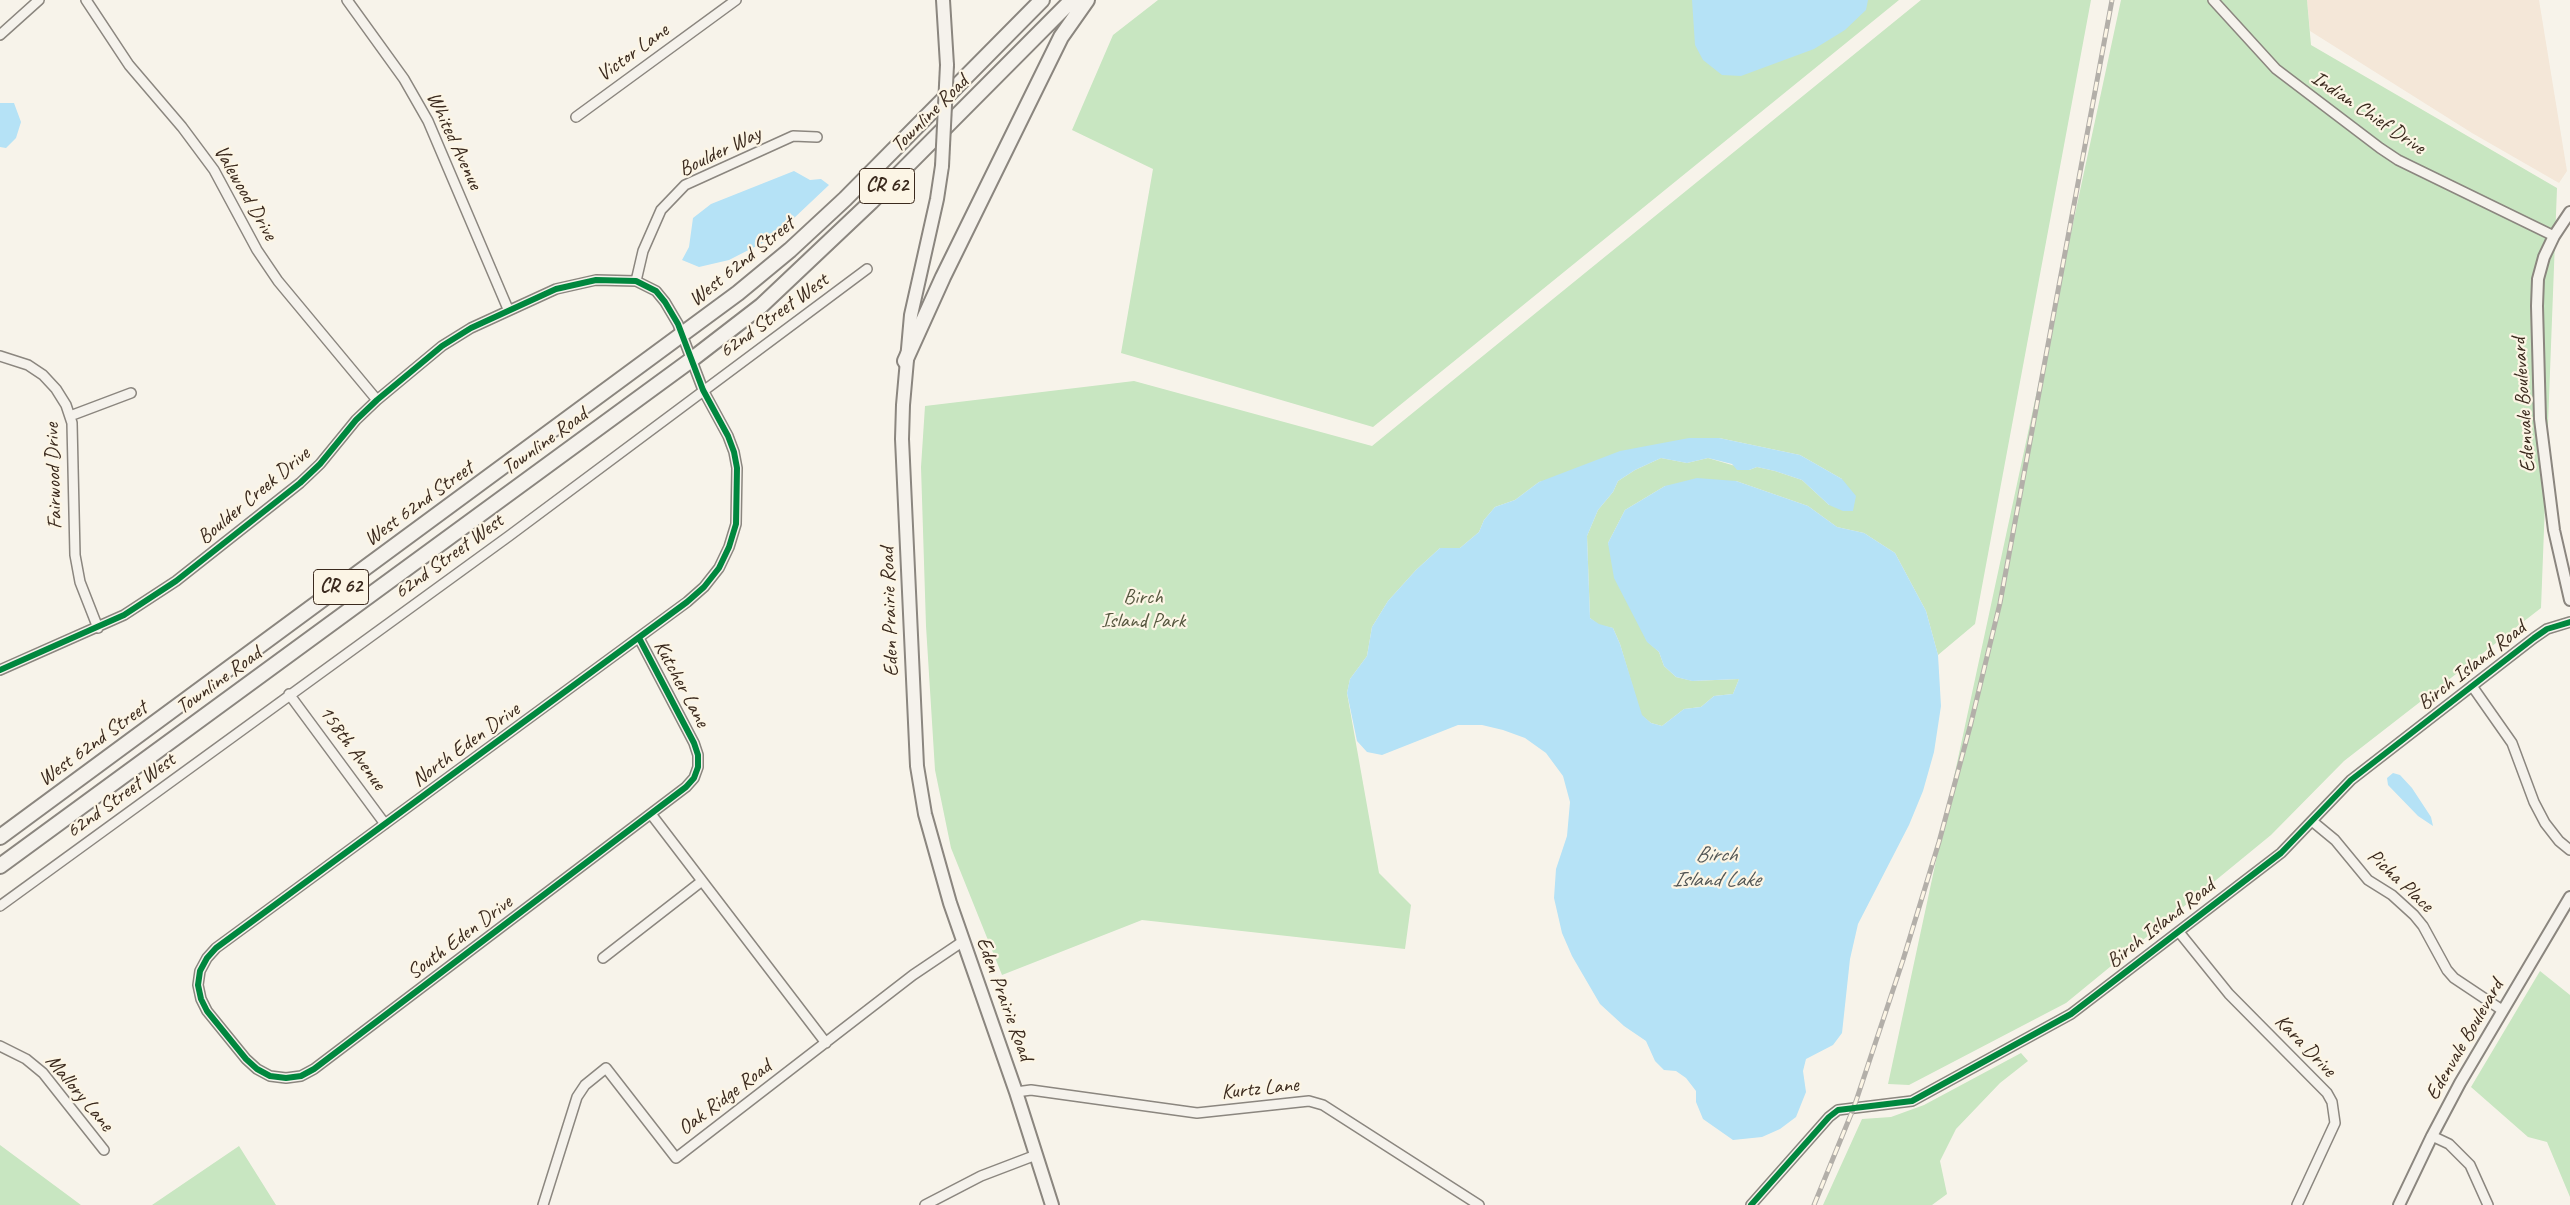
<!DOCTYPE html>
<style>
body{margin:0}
canvas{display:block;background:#f7f3ea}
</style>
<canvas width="2570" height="1205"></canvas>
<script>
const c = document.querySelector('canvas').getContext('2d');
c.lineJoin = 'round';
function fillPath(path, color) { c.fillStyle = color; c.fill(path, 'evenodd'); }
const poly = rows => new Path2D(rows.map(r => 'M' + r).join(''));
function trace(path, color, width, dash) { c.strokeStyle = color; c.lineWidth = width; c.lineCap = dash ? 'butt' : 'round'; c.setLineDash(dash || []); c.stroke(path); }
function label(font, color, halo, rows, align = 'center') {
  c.font = font + ' Caveat,sans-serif'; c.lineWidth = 4.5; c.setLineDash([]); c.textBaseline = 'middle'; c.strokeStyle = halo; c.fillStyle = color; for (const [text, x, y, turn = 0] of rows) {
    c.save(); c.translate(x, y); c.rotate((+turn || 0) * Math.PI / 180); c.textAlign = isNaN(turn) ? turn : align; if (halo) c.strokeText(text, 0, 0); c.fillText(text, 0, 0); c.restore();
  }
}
const built = poly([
 [2307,0,2539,0,2567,171,2559,183,2472,133,2310,31]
]);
const green = poly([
 [1158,0,1899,0,1373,427,1121,353,1153,169,1072,130,1113,35],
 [1921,0,2091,0,1975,624,1938,655,1926,611,1895,553,1864,533,1837,527,1808,506,1736,481,1665,486,1625,510,1608,543,1647,641,1659,652,1664,666,1676,677,1693,681,1739,679,1733,694,1714,696,1701,707,1684,709,1662,726,1651,723,1641,715,1620,644,1613,628,1599,625,1590,618,1587,536,1598,510,1613,492,1618,481,1635,470,1661,458,1687,463,1708,458,1749,470,1757,467,1775,471,1802,480,1829,505,1842,479,1800,455,1719,438,1539,482,1515,500,1495,507,1484,520,1479,532,1460,548,1440,548,1416,570,1388,601,1372,627,1367,656,1350,679,1347,693,1379,873,1411,905,1405,949,1142,920,1002,975,951,848,935,770,926,626,921,467,925,406,1134,381,1372,446],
 [2121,0,2307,0,2311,45,2557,188,2541,608,2344,761,2271,835,2066,1003,1909,1085,1888,1084],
 [2540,971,2570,995,2570,1197,2547,1142,2528,1137,2471,1087],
 [2021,1053,2028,1061,2000,1083,1956,1129,1940,1161,1947,1194,1932,1205,1823,1205,1862,1119,1891,1117,1924,1105],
 [0,1145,81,1205,0,1205],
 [239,1146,276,1205,152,1205]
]);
const water = poly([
 [1692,0,1868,0,1866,10,1845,30,1814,49,1741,76,1722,75,1703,60,1695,45],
 [0,103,14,103,21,122,16,138,6,148,0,147],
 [794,171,810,180,821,179,829,185,774,237,729,260,699,267,682,260,689,247,693,218,711,204],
 [1689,438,1719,438,1800,455,1842,479,1856,496,1853,511,1843,511,1829,505,1802,480,1775,471,1757,467,1749,470,1737,470,1732,464,1708,458,1687,463,1661,458,1635,470,1618,481,1613,492,1598,510,1587,536,1590,618,1599,624,1613,628,1620,644,1642,715,1651,723,1662,726,1684,709,1701,707,1714,696,1733,694,1739,679,1692,681,1676,677,1664,666,1659,652,1647,642,1614,578,1608,543,1625,510,1665,486,1697,478,1736,481,1808,506,1837,527,1864,533,1895,553,1926,611,1938,655,1941,706,1934,752,1923,791,1909,825,1858,924,1850,959,1842,1033,1833,1045,1806,1059,1803,1071,1806,1092,1796,1117,1780,1129,1762,1137,1733,1140,1703,1119,1696,1102,1696,1091,1686,1078,1676,1071,1664,1070,1655,1061,1646,1041,1624,1026,1600,1004,1572,956,1562,933,1554,898,1556,869,1567,836,1570,802,1563,776,1546,753,1525,738,1503,730,1482,725,1458,725,1382,755,1367,752,1357,741,1347,693,1350,679,1367,656,1372,627,1388,601,1416,570,1440,548,1460,548,1479,532,1484,520,1495,507,1515,500,1539,482,1620,451],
 [2393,773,2400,775,2412,788,2431,817,2433,826,2418,816,2388,785,2387,778]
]);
const minor = poly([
 [86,0,129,65,182,127,214,170,257,250,278,281,377,400],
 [347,0,404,79,428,121,508,309],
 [2213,0,2276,69,2380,148,2398,160,2554,236],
 [0,35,39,0],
 [576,117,736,0],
 [636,281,643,251,661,210,685,185,793,136,817,137],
 [0,356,28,365,43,375,56,389,66,405,72,423,75,555,80,582,98,628],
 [70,416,131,393],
 [0,670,124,615,176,581,300,483,320,464,356,420,377,400,442,346,471,328,556,289,596,280,636,281,656,291,665,302,678,324,703,390,728,436,734,452,737,468,736,524,729,547,719,568,704,587,687,602,216,948,207,958,200,971,198,985,201,999,207,1011,246,1059,257,1069,270,1076,286,1078,301,1076,314,1069,686,787,694,778,698,767,698,755,694,743,639,638],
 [2472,686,2512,743,2534,802,2545,823,2559,841,2570,850],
 [289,694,385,824],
 [651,814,826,1043],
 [2312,821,2335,840,2368,880,2392,895,2414,915,2423,926,2447,970,2454,978,2502,1010],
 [0,906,509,536,867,269],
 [2179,932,2229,994,2327,1093,2332,1102,2335,1123,2297,1205],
 [603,958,702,881],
 [0,1046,26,1059,43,1073,104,1150],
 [1016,1092,1031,1090,1197,1113,1309,1101,1323,1105,1479,1205],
 [2432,1136,2449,1144,2470,1165,2488,1205],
 [543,1205,577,1097,585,1085,606,1068,676,1158,913,975,962,942],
 [925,1205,981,1176,1036,1155],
 [1751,1205,1829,1117,1838,1110,1912,1101,2071,1014,2281,853,2351,780,2534,638,2547,629,2570,622]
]);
const tertiary = poly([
 [2570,212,2554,236,2544,257,2538,279,2537,306,2540,419,2554,530,2570,600],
 [2399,1205,2432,1136,2460,1083,2570,897]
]);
const secondary = poly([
 [943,0,947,65],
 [942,166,937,199,911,315,903,405,902,439,917,766,925,814,950,903,1016,1092,1052,1205]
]);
const primary = poly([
 [905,361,943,277,1061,37,1087,0],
 [0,837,738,293,790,250,845,199,1042,0],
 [0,866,691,360,761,306,871,202,1072,0]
]);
const rail = poly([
 [1814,1205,1854,1107,1903,960,1939,842,1971,723,2000,603,2112,0]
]);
const secondaryBridge = poly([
 [942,166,947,65]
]);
const cycleway = poly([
 [0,670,124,615,176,581,300,483,320,464,356,420,377,400,442,346,471,328,556,289,596,280,636,281,656,291,665,302,678,324,703,390,728,436,734,452,737,468,736,524,729,547,719,568,704,587,687,602,216,948,207,958,200,971,198,985,201,999,207,1011,246,1059,257,1069,270,1076,286,1078,301,1076,314,1069,686,787,694,778,698,767,698,755,694,743,639,638],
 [1751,1205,1829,1117,1838,1110,1912,1101,2071,1014,2281,853,2351,780,2534,638,2547,629,2570,622]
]);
const shields = [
 [887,186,55],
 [341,587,55]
];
const shieldNames = [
 ["CR 62",887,186],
 ["CR 62",341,587]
];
const streetNames = [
 ["Victor Lane",633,53,-36],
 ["Indian Chief Drive",2368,113,34],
 ["Townline Road",930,114,-45],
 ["Whited Avenue",454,141,65],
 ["Boulder Way",720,152,-26],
 ["Valewood Drive",245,193,60],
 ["West 62nd Street",742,262,-39],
 ["62nd Street West",774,316,-36],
 ["Edenvale Boulevard",2524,405,-94],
 ["Townline Road",545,442,-36],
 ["Fairwood Drive",54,476,-92],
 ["Boulder Creek Drive",254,496,-40],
 ["West 62nd Street",419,504,-36],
 ["62nd Street West",449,557,-36],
 ["Eden Prairie Road",890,612,-92],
 ["Birch Island Road",2472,666,-38],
 ["Townline Road",219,681,-36],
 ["Kutcher Lane",681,684,62],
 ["West 62nd Street",93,744,-36],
 ["North Eden Drive",466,745,-36],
 ["158th Avenue",352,748,54],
 ["62nd Street West",121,796,-36],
 ["Picha Place",2400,881,43],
 ["Birch Island Road",2161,924,-38],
 ["South Eden Drive",460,938,-37],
 ["Eden Prairie Road",1004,999,70],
 ["Edenvale Boulevard",2465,1040,-60],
 ["Kara Drive",2305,1046,46],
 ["Kurtz Lane",1260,1089,-6],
 ["Mallory Lane",79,1093,50],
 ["Oak Ridge Road",725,1098,-37]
];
const parkNames = [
 ["Birch",1143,597],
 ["Island Park",1143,621]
];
const waterNames = [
 ["Birch",1716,855],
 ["Island Lake",1716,880]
];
fillPath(built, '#f4e7d8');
fillPath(green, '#c8e6c1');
fillPath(water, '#b5e2f6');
trace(minor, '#8b867f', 12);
trace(tertiary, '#8b867f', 14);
trace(secondary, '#8b867f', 16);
trace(primary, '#8b867f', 18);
trace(minor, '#f5f2ec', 9);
trace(tertiary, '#f5f2ec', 10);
trace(secondary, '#f5f2ec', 12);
trace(primary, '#f5f2ec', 14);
trace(rail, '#b3afa9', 5);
trace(rail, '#fcf5e5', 3, [9]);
trace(secondaryBridge, '#8b867f', 16, []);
trace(secondaryBridge, '#f5f2ec', 12);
trace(cycleway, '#00873e', 6);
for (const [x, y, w] of shields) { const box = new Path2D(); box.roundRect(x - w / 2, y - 17.5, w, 35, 4); c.fillStyle = '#fcf5e5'; c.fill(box); trace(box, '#3b2a1e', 1); }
label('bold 20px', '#3b2a1e', null, shieldNames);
label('21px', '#3b2a1e', '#fcf5e5', streetNames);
label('21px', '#55563e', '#fcf5e5', parkNames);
label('italic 22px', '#525655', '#fcf5e5', waterNames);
</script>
